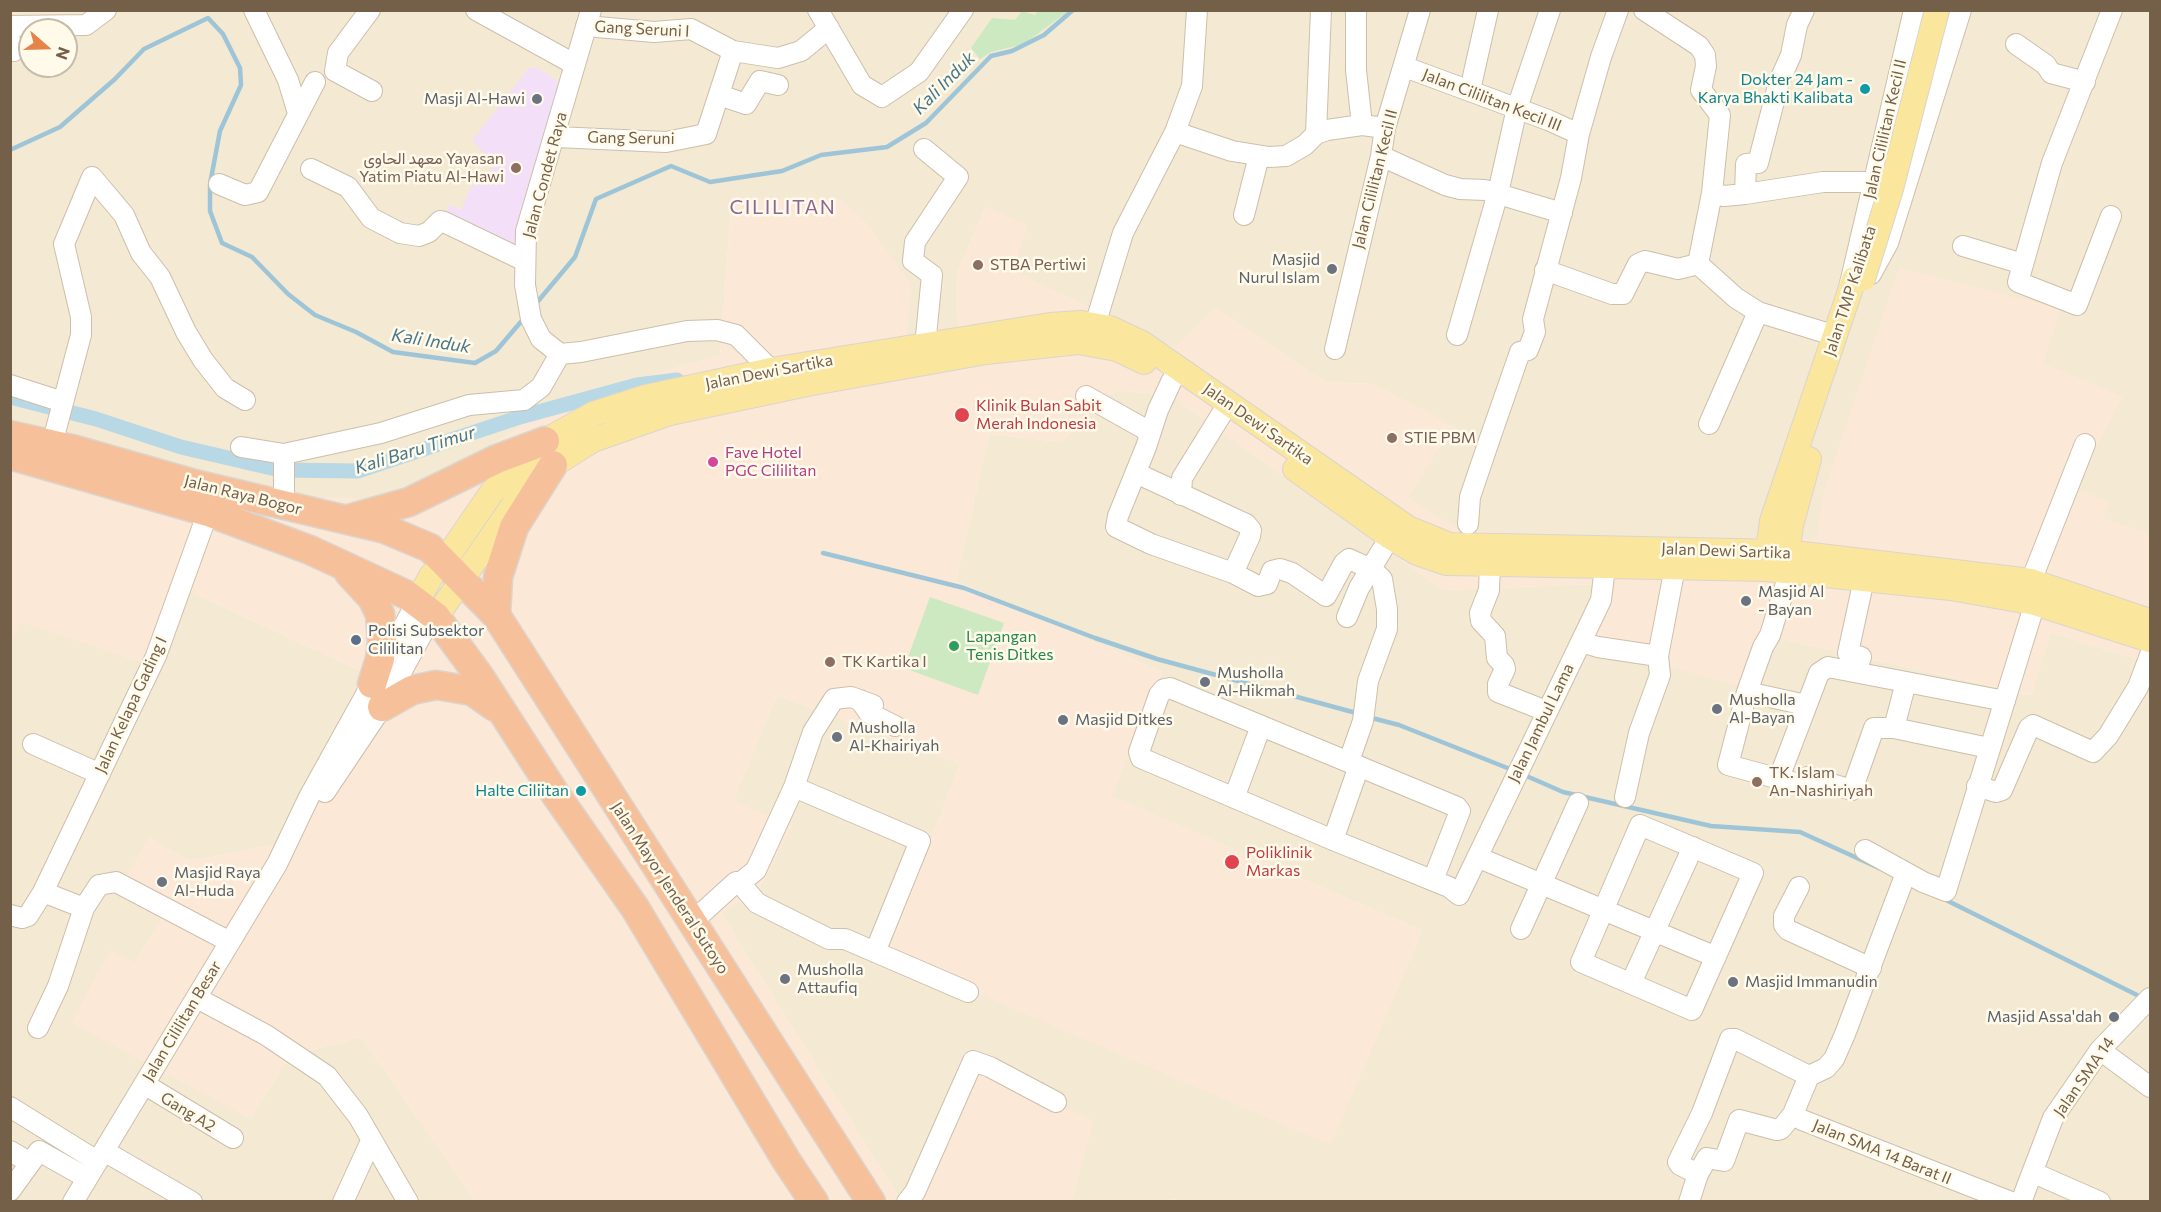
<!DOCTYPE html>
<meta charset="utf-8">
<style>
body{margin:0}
#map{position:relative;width:2161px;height:1212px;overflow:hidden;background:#fcf6e3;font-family:Commissioner,sans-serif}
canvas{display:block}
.frame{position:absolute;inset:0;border:12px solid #745f49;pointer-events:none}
.north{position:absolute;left:18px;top:18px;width:60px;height:60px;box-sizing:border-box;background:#fffae9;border:2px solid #c7bca9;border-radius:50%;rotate:110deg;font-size:16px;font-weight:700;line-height:24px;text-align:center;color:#745f49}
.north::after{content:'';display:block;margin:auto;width:21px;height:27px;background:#e58449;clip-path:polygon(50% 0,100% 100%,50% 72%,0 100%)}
</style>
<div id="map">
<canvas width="2161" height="1212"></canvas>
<div class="frame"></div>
<div class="north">N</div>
</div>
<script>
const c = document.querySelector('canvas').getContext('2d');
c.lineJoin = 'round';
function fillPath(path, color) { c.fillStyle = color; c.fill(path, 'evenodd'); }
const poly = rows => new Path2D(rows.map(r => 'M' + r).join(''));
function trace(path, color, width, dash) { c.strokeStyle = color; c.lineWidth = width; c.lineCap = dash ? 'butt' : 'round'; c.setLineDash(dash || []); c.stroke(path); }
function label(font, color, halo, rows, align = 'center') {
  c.font = font + ' Commissioner,Vazirmatn,sans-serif'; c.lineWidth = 5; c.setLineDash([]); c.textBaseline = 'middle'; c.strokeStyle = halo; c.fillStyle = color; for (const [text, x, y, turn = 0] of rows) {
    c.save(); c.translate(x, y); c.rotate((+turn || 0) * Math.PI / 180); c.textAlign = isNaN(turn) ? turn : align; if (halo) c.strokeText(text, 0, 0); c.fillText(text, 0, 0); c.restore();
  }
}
const residential = poly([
 [11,11,2150,11,2150,534,2102,519,2073,489,2060,372,2042,363,2060,309,1824,491,1818,539,1550,538,1459,530,1407,498,1453,426,1372,384,1324,382,1216,308,1175,348,1012,271,986,207,957,273,958,330,907,338,732,198,720,355,561,402,402,500,280,497,11,432],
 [30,30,66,30,66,66,30,66],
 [1115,390,1170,395,1444,590,1596,584,1769,636,2031,695,2051,632,2150,664,2150,1201,1180,1202,1173,1199,1169,1202,1071,1201,1093,1121,918,1201,901,1201,721,913,759,889,792,826,733,801,777,695,960,764,888,954,1423,931,1111,796,1162,672,956,581,989,434,1061,442],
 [187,590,369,675,279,844,190,861,149,838,161,920,135,963,109,950,176,1077,251,1119,289,1056,361,1037,476,1201,11,1201,10,646,20,621,154,666]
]);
const commercial = poly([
 [732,198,841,199,868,224,911,284,907,337,958,330,957,273,986,207,1028,225,1013,271,1174,348,1216,308,1324,382,1372,384,1454,426,1408,497,1459,530,1550,538,1818,539,1824,491,1899,268,2061,309,2043,363,2123,397,2074,489,2110,501,2103,519,2150,534,2150,664,2051,632,2032,695,1769,636,1753,690,1590,645,1596,584,1444,590,1170,395,1115,390,1061,442,989,434,956,581,1162,672,1112,796,1423,931,1331,1145,888,955,960,764,777,695,734,801,793,826,759,889,721,913,901,1201,476,1201,361,1037,289,1056,251,1119,71,1023,110,950,135,963,161,920,115,894,149,838,190,861,279,844,369,675,187,590,154,666,21,622,11,646,11,432,280,497,402,500,561,402,720,355],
 [981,1070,1094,1121,1071,1201,918,1202]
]);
const education = poly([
 [529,68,538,68,570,90,533,183,510,261,440,227,450,205,461,210,477,174,486,179,495,163,472,141]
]);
const green = poly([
 [1022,11,1035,15,1038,11,1068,11,1024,44,991,52,980,59,971,48,992,18,1015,20],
 [930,597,1004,623,978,695,904,668]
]);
const stream = poly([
 [10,150,60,127,115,79,144,49,208,18,223,34,240,68,241,85,220,131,210,184,210,211,222,243,252,257,288,294,315,315,356,332,393,352,475,363,496,351,525,317],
 [534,306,575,257,596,199,671,166,710,182,782,171,821,155,887,147,926,123,991,56,1012,51,1044,35,1073,10],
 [823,553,964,588,1095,638,1157,659,1360,714],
 [1368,717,1399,725,1515,771],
 [1522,774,1563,792,1711,826,1800,832,1879,868],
 [1944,899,2143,998]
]);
const canal = poly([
 [10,397,96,419,181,447,280,470,358,471,520,417,637,385,677,380]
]);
const minor = poly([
 [254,10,288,80,298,113],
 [370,10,338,53,335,71,372,91],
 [476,10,574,64],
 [591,10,526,231,525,285,531,319,541,339,560,354,581,352,687,331,717,330,736,335,771,370],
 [818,10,862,85,882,97,919,72,963,10],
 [1356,10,1356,70,1362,125],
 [1644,10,1699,46,1705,55,1706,66,1701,90,1720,115,1712,193,1698,264,1736,298,1758,312,1836,336],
 [10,26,86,25,106,10],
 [586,26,654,32,691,29,733,51,778,58,801,51,829,28],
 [10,40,14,51],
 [2016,44,2046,65,2051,73,2085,82],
 [1405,67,1548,120,1579,134],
 [1470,90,1488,10],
 [719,95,746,104,760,81,778,85],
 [1175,132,1232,151,1269,157,1286,156,1305,145,1316,134,1327,130,1362,125,1385,128],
 [1316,134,1321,10],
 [556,137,666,142,706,134,733,51],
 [924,149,958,177,915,242,913,261,932,275,925,346],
 [1381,156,1445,185,1460,189,1485,190,1562,213],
 [311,169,348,187,371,218,400,233,419,236,429,232,440,221,444,222,525,261],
 [219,184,245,195,258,192,315,82],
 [1712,193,1724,196,1745,194,1823,182,1872,182],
 [1745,194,1746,164,1758,163,1779,82,1791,55,1797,25,1804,10],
 [1244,215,1259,156],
 [2111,216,2077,305,2018,282,2052,163,2112,10],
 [1963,246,2023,264],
 [1545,270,1612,294,1623,294,1638,264,1645,261,1678,269,1698,264],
 [1871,274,1888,243,1961,10],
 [1848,292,1914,10],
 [1095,325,1123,233,1175,132,1192,86,1197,10],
 [1457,335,1498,193,1517,108,1550,10],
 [1335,349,1381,156,1385,128,1420,10],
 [1172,380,1158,410,1146,447,1118,516,1116,527,1151,544,1233,573,1258,586,1267,584,1272,571,1280,569,1292,573,1326,596,1344,563,1349,559,1371,569,1382,579,1387,609,1387,629,1368,681,1363,721,1349,761],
 [10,385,63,402],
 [1086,396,1150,432],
 [1709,424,1758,312],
 [52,444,81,335,81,317,64,244,92,177,124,215,141,253,160,277,186,332,203,360,225,388,245,400],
 [241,447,284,454,381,433,469,405,524,400,541,387,560,354],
 [1136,473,1246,524,1251,530,1250,536,1233,573],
 [1181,495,1182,478,1221,415],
 [284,505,284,454],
 [1468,524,1470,497,1489,441,1520,352,1528,350,1535,332,1533,319,1571,178,1579,134,1601,57,1618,10],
 [1490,564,1489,590,1480,613,1481,621,1495,636,1497,658,1504,665,1505,669,1498,684,1498,692,1546,711],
 [1790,571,1770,635,1763,647,1747,692,1728,765,1802,785,1808,777,1852,790,1874,728,1894,728,1989,748],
 [2031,581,2085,444],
 [1347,617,1359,588,1390,537],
 [1581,642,1598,647,1658,656],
 [1856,672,1861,657,1848,653,1864,579],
 [1747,692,1806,705],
 [860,700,869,713,895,726],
 [1894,728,1906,682],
 [33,744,100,774],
 [1779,778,1819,673,1828,667,2005,701],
 [1977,786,1996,792,2002,790,2029,728,2033,725,2093,752,2108,736,2138,687,2150,655],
 [794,787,920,841,875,952],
 [325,792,382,707,426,627,436,617],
 [1625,797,1639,733,1660,675,1658,656,1675,567],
 [1234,798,1261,726],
 [1640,825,1753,873,1692,1010,1581,962,1640,825],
 [1333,840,1359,766],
 [1865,850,1923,882,1946,891,2035,603],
 [1477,857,1716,957],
 [1433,880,1460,811,1457,807,1170,688,1164,689,1159,695,1139,752,1141,758,1333,840,1449,887,1459,895,1592,619,1601,600,1607,551],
 [740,883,757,903,829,939,845,939,968,992],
 [1799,887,1784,916,1784,925,1788,930,1871,968],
 [43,892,84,908],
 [10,915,22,918,28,916,43,892,156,656,208,512],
 [692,922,736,882,740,883,756,870,794,787,813,732,834,699,851,697,873,705],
 [1521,929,1578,803],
 [1631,983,1693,847],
 [197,998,266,1035,327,1076,358,1116,408,1202],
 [38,1028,58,986,84,908,99,885,116,882,230,942],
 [2100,1050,2150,1087],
 [1809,1076,1793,1114,1802,1120,2011,1202],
 [144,1084,233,1138],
 [10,1107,97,1161],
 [10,1151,29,1162],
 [104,1151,192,1202],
 [2034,1173,2100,1202],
 [1698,1174,1707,1158,1724,1161,1739,1120,1777,1130,1781,1129,1793,1114],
 [10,1191,39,1151,87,1178],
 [73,1202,277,864,309,797,417,602],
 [343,1202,371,1141],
 [907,1202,915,1192,973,1061,990,1067,1056,1102],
 [1689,1202,1698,1174,1680,1165,1678,1162,1702,1113,1730,1039,1735,1039,1809,1076,1826,1068,1834,1059,1845,1034,1906,873],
 [2021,1202,2053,1118,2100,1050,2150,998]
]);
const major = poly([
 [1295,469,1390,537,1417,553,1446,563,1766,569,1951,588,2035,603,2150,640],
 [1766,566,1772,521,1854,279],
 [1785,568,1791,525,1809,459],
 [417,602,431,576,444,562,492,492,545,441,593,414,646,397,771,370,1050,325,1081,323,1110,328,1142,343,1408,528,1450,545,1786,552,2031,581,2150,621],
 [436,617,528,484,553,465,593,440,670,413,807,384,986,352,1078,342,1117,349,1144,362]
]);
const highway = poly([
 [10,435,72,449,191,483,385,529,430,548,496,615,871,1202],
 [10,455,208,512,310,550,407,595,436,617,480,677,556,795,635,908,786,1160,814,1202],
 [352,518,409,502,497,459,545,441],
 [349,573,372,598,380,614,382,641,380,659,372,684],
 [496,615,498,577,514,527,553,465],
 [382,707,412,690,436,685,472,691,495,707]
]);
const majorBridge = poly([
 [1863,279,1891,189,1937,10]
]);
const markers = [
 [1865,89,6,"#0f9aa8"],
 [537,99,6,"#6b7280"],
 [516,168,6,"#8d6e63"],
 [978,265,6,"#8d6e63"],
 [1332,269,6,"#6b7280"],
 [962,415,8,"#e0444e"],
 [1392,438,6,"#8d6e63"],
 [713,462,6,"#d1479c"],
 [1746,601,6,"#6b7280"],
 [356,640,6,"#5c6f8a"],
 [954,646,6,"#2e9e5b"],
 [830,662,6,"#8d6e63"],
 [1205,682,6,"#6b7280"],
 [1717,709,6,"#6b7280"],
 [1063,720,6,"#6b7280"],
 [837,737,6,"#6b7280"],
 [1757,782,6,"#8d6e63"],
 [581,791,6,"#0f9aa8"],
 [1232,862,8,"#e0444e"],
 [162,882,6,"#6b7280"],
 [785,979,6,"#6b7280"],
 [1733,982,6,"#6b7280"],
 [2114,1017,6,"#6b7280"]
];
const streetNames = [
 ["Gang Seruni I",642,29,3],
 ["Jalan Cililitan Kecil III",1492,100,21],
 ["Jalan Cililitan Kecil II",1885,129,-77],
 ["Gang Seruni",631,138,1],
 ["Jalan Condet Raya",545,175,-75],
 ["Jalan Cililitan Kecil II",1375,179,-76],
 ["Jalan TMP Kalibata",1850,291,-72],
 ["Jalan Dewi Sartika",769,372,-11],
 ["Jalan Dewi Sartika",1258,424,35],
 ["Jalan Raya Bogor",243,495,14],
 ["Jalan Dewi Sartika",1726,551,2],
 ["Jalan Kelapa Gading I",131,705,-65],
 ["Jalan Jambul Lama",1541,723,-64],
 ["Jalan Mayor Jenderal Sutoyo",670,888,57],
 ["Jalan Cililitan Besar",182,1021,-59],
 ["Jalan SMA 14",2084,1077,-55],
 ["Gang A2",188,1112,31],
 ["Jalan SMA 14 Barat II",1882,1152,22]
];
const cultureNames = [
 ["Dokter 24 Jam -",1853,80],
 ["Karya Bhakti Kalibata",1853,98],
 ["Halte Ciliitan",569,791]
];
const worshipNames = [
 ["Masji Al-Hawi",525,99,"right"],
 ["Masjid",1320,260,"right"],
 ["Nurul Islam",1320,278,"right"],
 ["Masjid Al",1758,592],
 ["- Bayan",1758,610],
 ["Musholla",1217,673],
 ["Al-Hikmah",1217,691],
 ["Musholla",1729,700],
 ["Al-Bayan",1729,718],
 ["Masjid Ditkes",1075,720],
 ["Musholla",849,728],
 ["Al-Khairiyah",849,746],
 ["Masjid Raya",174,873],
 ["Al-Huda",174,891],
 ["Musholla",797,970],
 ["Attaufiq",797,988],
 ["Masjid Immanudin",1745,982],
 ["Masjid Assa'dah",2102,1017,"right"]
];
const educationNames = [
 ["معهد الحاوي Yayasan",504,159,"right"],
 ["Yatim Piatu Al-Hawi",504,177,"right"],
 ["STBA Pertiwi",990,265],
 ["STIE PBM",1404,438],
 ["TK Kartika I",842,662],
 ["TK. Islam",1769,773],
 ["An-Nashiriyah",1769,791]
];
const healthNames = [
 ["Klinik Bulan Sabit",976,406],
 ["Merah Indonesia",976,424],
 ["Poliklinik",1246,853],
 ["Markas",1246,871]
];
const hotelNames = [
 ["Fave Hotel",725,453],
 ["PGC Cililitan",725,471]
];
const serviceNames = [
 ["Polisi Subsektor",368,631],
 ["Cililitan",368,649]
];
const leisureNames = [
 ["Lapangan",966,637],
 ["Tenis Ditkes",966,655]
];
const waterNames = [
 ["Kali Induk",944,83,-45],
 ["Kali Induk",431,341,9],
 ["Kali Baru Timur",415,450,-17]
];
const quarterNames = [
 ["CILILITAN",783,207]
];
fillPath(residential, '#f4e9d2');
fillPath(commercial, '#fce8d7');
fillPath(education, '#f3e0f8');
fillPath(green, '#cce9c2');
trace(stream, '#9ec5d7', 4.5);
trace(canal, '#b8d8e5', 15);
trace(minor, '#cdbfaa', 22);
trace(major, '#dbd5d0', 26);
trace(highway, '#dbd5d0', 31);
trace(minor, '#fff', 20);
trace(major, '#fae69c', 24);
trace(highway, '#f6c19a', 28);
trace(majorBridge, '#dbd5d0', 26, []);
trace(majorBridge, '#fae69c', 24);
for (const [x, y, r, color] of markers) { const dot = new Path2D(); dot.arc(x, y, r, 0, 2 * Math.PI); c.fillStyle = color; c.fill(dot); trace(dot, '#fffae9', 2); }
label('16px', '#745f49', '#fffae9', streetNames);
label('16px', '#0d838f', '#fffae9', cultureNames, 'right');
label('16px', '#5b616d', '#fffae9', worshipNames, 'left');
label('16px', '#785e54', '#fffae9', educationNames, 'left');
label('16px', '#be3a42', '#fffae9', healthNames, 'left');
label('16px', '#b23c85', '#fffae9', hotelNames, 'left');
label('16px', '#4e5e75', '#fffae9', serviceNames, 'left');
label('16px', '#27864d', '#fffae9', leisureNames, 'left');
label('italic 18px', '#46778e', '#fffae9', waterNames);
c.letterSpacing = '1.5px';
label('20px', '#8e6597', '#fffae9', quarterNames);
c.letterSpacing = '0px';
</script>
